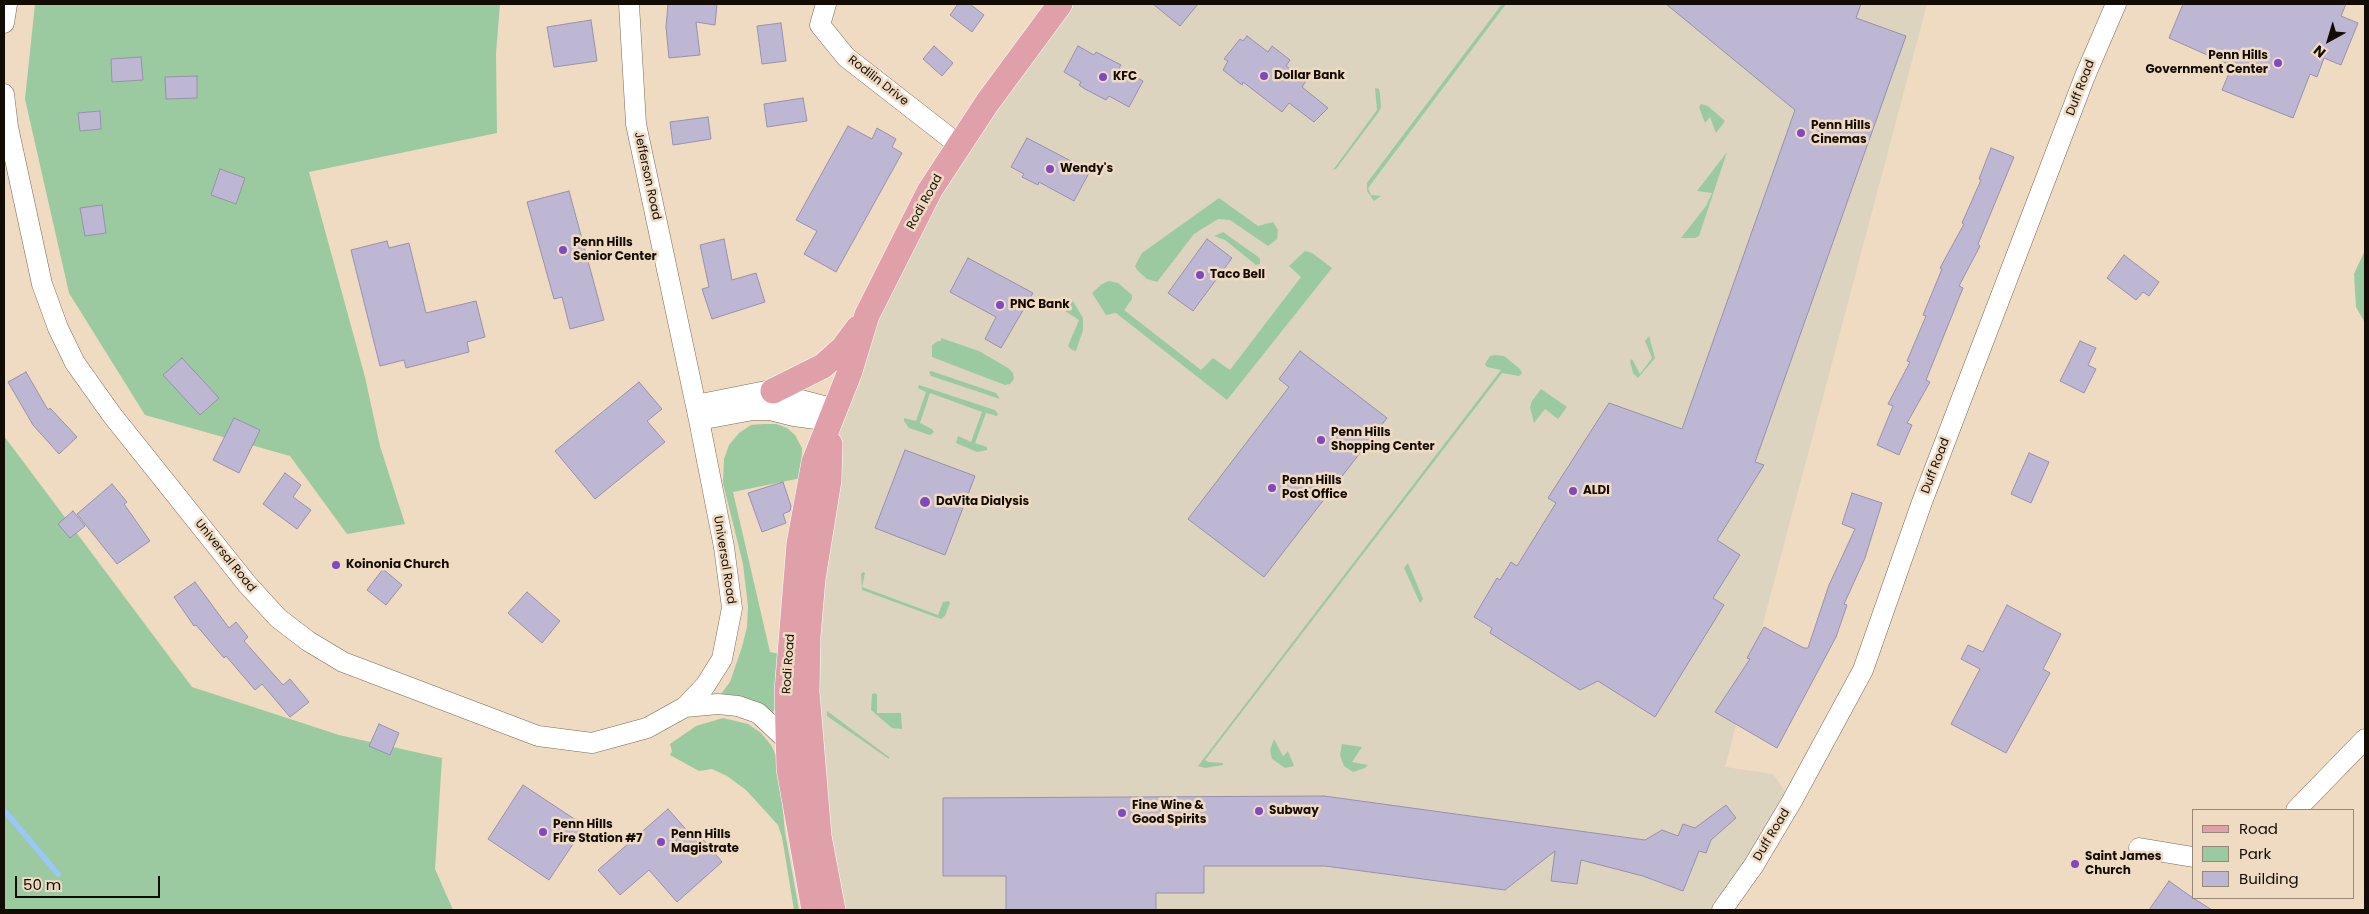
<!DOCTYPE html>
<style>
body{margin:0}
#map{position:relative;width:2369px;height:914px;overflow:hidden;background:#efdac2;font-family:Poppins,sans-serif}
canvas{display:block}
.frame{position:absolute;inset:0;border:5px solid #130c05;pointer-events:none}
.legend{position:absolute;left:2192px;top:809px;width:162px;height:90px;box-sizing:border-box;background:#efdac2;border:1px solid #978876;margin:0;padding:6px 9px;list-style:none;font-size:15px;color:#130c05}
.legend li{display:flex;align-items:center;gap:10px;height:25px}
.legend b{width:25px;border:1px solid #978876}
.north{position:absolute;left:2304px;top:15px;width:50px;height:50px;-webkit-text-stroke:4px #efdac2;paint-order:stroke;rotate:219deg;font-size:14px;font-weight:700;line-height:20px;text-align:center;color:#130c05}
.north::after{content:'';display:block;margin:auto;width:18px;height:22px;background:#130c05;clip-path:polygon(50% 0,100% 100%,50% 72%,0 100%)}
.scale{position:absolute;left:15px;top:876px;width:145px;height:22px;box-sizing:border-box;border:2px solid #130c05;border-top:0;padding-left:6px;font-size:15px;line-height:18px;white-space:nowrap;color:#130c05;-webkit-text-stroke:4px #efdac2;paint-order:stroke}
</style>
<div id="map">
<canvas width="2369" height="914"></canvas>
<div class="frame"></div>
<ul class="legend">
<li><b style="height:6px;background:#e0a0aa"></b>Road</li>
<li><b style="height:14px;background:#9bcaa1"></b>Park</li>
<li><b style="height:14px;background:#beb7d3"></b>Building</li>
</ul>
<div class="north">N</div>
<div class="scale">50 m</div>
</div>
<script>
const c = document.querySelector('canvas').getContext('2d');
c.lineJoin = 'round';
function fillPath(path, color) { c.fillStyle = color; c.fill(path, 'evenodd'); }
const poly = rows => new Path2D(rows.map(r => 'M' + r).join(''));
function trace(path, color, width, dash) { c.strokeStyle = color; c.lineWidth = width; c.lineCap = dash ? 'butt' : 'round'; c.setLineDash(dash || []); c.stroke(path); }
function label(font, color, halo, rows, align = 'center') {
  c.font = font + ' Poppins,sans-serif'; c.lineWidth = 5; c.setLineDash([]); c.textBaseline = 'middle'; c.strokeStyle = halo; c.fillStyle = color; for (const [text, x, y, turn = 0] of rows) {
    c.save(); c.translate(x, y); c.rotate((+turn || 0) * Math.PI / 180); c.textAlign = isNaN(turn) ? turn : align; if (halo) c.strokeText(text, 0, 0); c.fillText(text, 0, 0); c.restore();
  }
}
const commercial = poly([
 [1060,4,1927,4,1725,767,1773,774,1792,801,1722,910,833,910,812,764,829,480,849,374,867,315]
]);
const green = poly([
 [35,4,500,4,496,54,497,133,309,172,365,377,380,446,405,524,347,534,290,456,145,415,69,293,25,99],
 [1502,4,1506,4,1368,188,1371,195,1381,196,1374,201,1367,191,1367,183],
 [1375,88,1379,89,1380,94,1381,108,1378,113,1336,169,1333,170,1377,110],
 [1701,104,1708,106,1725,121,1716,133,1710,117,1705,123,1699,107],
 [1727,152,1699,236,1695,238,1681,238,1706,206,1712,193,1697,191],
 [1219,198,1258,226,1273,222,1278,230,1277,239,1268,246,1230,220,1218,219,1194,234,1157,282,1147,279,1137,270,1135,266,1142,253],
 [1223,232,1257,256,1260,259,1260,264,1256,265,1225,240,1214,236],
 [2365,250,2365,323,2356,307,2354,274],
 [1305,251,1312,253,1332,268,1227,400,1116,313,1106,315,1092,293,1102,284,1109,281,1118,283,1132,295,1132,299,1124,310,1201,370,1213,358,1230,370,1301,277,1289,266],
 [1073,301,1083,318,1083,330,1076,351,1072,350,1068,346,1079,320,1065,311],
 [1649,336,1655,358,1638,378,1633,373,1630,361,1632,359,1640,374,1652,358,1645,341],
 [941,338,979,351,1008,368,1013,373,1014,379,1010,384,1005,385,932,357,932,345,938,341,941,341],
 [1495,355,1504,356,1520,369,1522,373,1519,376,1502,373,1205,760,1208,762,1223,763,1223,765,1205,768,1198,766,1501,370,1487,367,1485,364,1490,356],
 [931,371,996,393,1000,399,931,376,929,372],
 [919,385,995,410,998,414,997,416,986,413,975,443,987,447,987,450,977,452,956,443,958,436,971,442,982,412,930,393,920,423,932,429,934,432,930,435,909,428,904,421,904,418,916,421,926,392,918,388],
 [1541,389,1567,407,1558,419,1545,409,1534,423,1530,407,1532,401],
 [763,424,776,424,787,428,795,435,802,448,801,478,733,492,770,652,779,654,778,709,772,712,761,706,721,694,730,682,742,647,747,627,748,606,743,564,723,483,724,459,729,445,739,433,751,425],
 [4,436,192,687,339,735,442,758,435,869,453,910,4,910],
 [1408,563,1423,599,1420,603,1404,568],
 [863,572,865,573,862,587,938,615,943,602,949,601,950,603,945,616,941,619,862,590,861,574],
 [875,693,877,695,877,713,901,713,902,729,892,728,871,710,872,694],
 [827,711,889,757,889,759,827,716],
 [723,718,748,724,761,733,771,745,778,760,785,832,799,910,794,910,782,837,778,825,746,790,727,776,712,769,699,771,670,755,672,751,670,744,696,726],
 [1274,739,1283,756,1288,751,1294,766,1285,768,1272,759,1270,750],
 [1342,744,1362,747,1352,762,1368,765,1365,768,1353,772,1344,766,1340,755]
]);
const stream = poly([
 [4,810,58,874]
]);
const building = poly([
 [668,4,717,4,715,25,696,22,700,55,669,58,666,27,668,4],
 [958,4,970,4,984,15,972,32,950,15,958,4],
 [1153,4,1198,4,1180,26,1153,4],
 [1666,4,1861,4,1856,18,1906,36,1755,462,1764,465,1717,540,1740,555,1713,598,1724,605,1655,717,1598,681,1580,690,1490,633,1492,628,1474,617,1497,578,1500,580,1511,562,1517,566,1556,503,1548,498,1609,403,1682,429,1795,110,1666,4],
 [2183,4,2346,4,2341,16,2358,23,2341,65,2324,58,2317,77,2310,74,2293,118,2222,90,2232,66,2169,38,2183,4],
 [591,20,597,61,554,67,547,27,591,20],
 [781,23,786,61,762,64,757,26,781,23],
 [1247,36,1268,52,1272,46,1290,60,1286,66,1306,81,1302,87,1328,108,1314,122,1289,103,1282,112,1243,82,1242,85,1223,70,1228,61,1224,59,1240,39,1243,41,1247,36],
 [934,46,953,63,942,76,923,59,934,46],
 [1078,46,1094,55,1096,52,1121,65,1119,68,1143,81,1129,107,1109,96,1106,100,1085,89,1079,85,1081,82,1064,72,1078,46],
 [141,57,143,80,112,82,111,59,141,57],
 [197,76,197,98,166,99,165,77,197,76],
 [803,98,807,121,767,127,764,104,803,98],
 [100,111,101,129,80,131,78,113,100,111],
 [708,117,711,139,673,145,670,122,708,117],
 [848,126,872,139,877,128,896,139,892,147,902,153,836,272,804,254,817,231,796,220,848,126],
 [1027,138,1090,171,1074,201,1039,182,1038,185,1022,177,1024,174,1011,167,1027,138],
 [1991,148,2014,157,1978,244,1980,246,1959,286,1963,288,1926,380,1930,382,1907,423,1912,425,1899,455,1877,445,1893,406,1888,404,1910,362,1907,361,1926,316,1923,315,1942,269,1940,268,1964,224,1962,223,1981,180,1979,179,1991,148],
 [220,169,245,178,236,204,211,195,220,169],
 [569,191,604,320,570,329,562,297,554,299,527,202,569,191],
 [102,205,106,233,85,236,80,208,102,205],
 [724,239,732,280,756,273,765,302,712,319,702,289,709,287,700,245,724,239],
 [1207,239,1232,258,1193,311,1168,293,1207,239],
 [387,241,389,248,409,243,426,313,476,301,485,337,467,342,469,352,406,368,404,360,380,366,351,250,387,241],
 [2124,255,2159,282,2149,296,2143,292,2136,300,2107,278,2124,255],
 [968,258,1033,293,1001,348,985,339,996,317,950,292,968,258],
 [2080,341,2096,348,2088,365,2096,369,2084,393,2060,381,2080,341],
 [1300,351,1387,418,1264,577,1188,519,1289,387,1279,379,1300,351],
 [182,358,219,398,200,415,163,375,182,358],
 [26,372,48,410,50,408,77,437,59,454,33,425,8,382,26,372],
 [639,382,662,409,647,421,665,442,595,499,555,451,639,382],
 [234,418,260,430,239,473,213,460,234,418],
 [905,450,975,476,945,555,875,528,905,450],
 [2029,453,2049,462,2031,503,2011,494,2029,453],
 [285,473,301,485,293,497,311,510,297,529,263,504,285,473],
 [783,482,791,506,790,511,783,514,786,523,762,532,748,493,783,482],
 [112,484,127,502,124,504,150,541,117,564,77,514,112,484],
 [1852,493,1882,503,1865,558,1844,604,1847,605,1836,637,1777,748,1715,712,1750,659,1747,658,1764,627,1804,648,1808,648,1829,585,1855,529,1842,524,1852,493],
 [73,511,85,526,70,538,58,524,73,511],
 [383,569,402,585,386,605,367,590,383,569],
 [195,582,229,628,236,622,248,637,244,641,283,685,290,679,309,702,290,717,262,684,255,690,226,656,224,658,196,625,194,626,174,597,195,582],
 [527,592,560,621,542,643,508,613,527,592],
 [2007,605,2061,634,2043,669,2050,673,2006,753,1951,724,1980,669,1961,659,1968,645,1983,652,2007,605],
 [379,724,399,733,390,755,369,746,379,724],
 [523,785,585,826,549,880,488,839,523,785],
 [1324,796,1645,840,1662,830,1678,836,1683,824,1695,828,1726,805,1736,818,1711,840,1706,853,1699,851,1683,891,1643,876,1581,860,1577,884,1551,881,1555,851,1505,890,1325,866,1204,866,1204,893,1156,893,1156,910,1006,910,1006,876,943,876,943,798,1324,796],
 [668,809,697,842,702,838,722,862,677,902,649,870,620,895,598,870,668,809],
 [2169,881,2193,898,2212,910,2149,910,2169,881]
]);
const minor = poly([
 [826,4,820,25,846,57,959,145],
 [4,23,7,4],
 [4,94,8,127,42,284,58,328,75,363,112,415,247,584,278,618,308,641,343,662,538,736,592,743,647,728,685,707,705,686,722,659,732,608,724,547,699,420,636,124,629,4],
 [696,405,766,391,835,409],
 [699,420,753,410,770,410,794,416,831,421],
 [685,707,718,704,738,706,758,713,788,741],
 [2296,810,2365,739],
 [2139,848,2193,857],
 [1722,910,1754,865,1792,801,1863,670,1922,502,2085,76,2116,4]
]);
const major = poly([
 [773,391,823,366,843,348,858,328],
 [830,444,829,480,813,579,808,636,807,692,819,836,833,910],
 [814,910,789,769,787,691,799,544,814,462,849,374,867,315,930,190,987,103,1060,4]
]);
const markers = [
 [2278,63,5,"#7f49c0"],
 [1264,76,5,"#7f49c0"],
 [1103,77,5,"#7f49c0"],
 [1801,133,5,"#7f49c0"],
 [1050,169,5,"#7f49c0"],
 [563,250,5,"#7f49c0"],
 [1200,275,5,"#7f49c0"],
 [1000,305,5,"#7f49c0"],
 [1321,440,5,"#7f49c0"],
 [1272,488,5,"#7f49c0"],
 [1573,491,5,"#7f49c0"],
 [925,502,6,"#7f49c0"],
 [336,565,5,"#7f49c0"],
 [1259,811,5,"#7f49c0"],
 [1122,813,5,"#7f49c0"],
 [543,832,5,"#7f49c0"],
 [661,842,5,"#7f49c0"],
 [2075,864,5,"#7f49c0"]
];
const poiNames = [
 ["Penn Hills",2268,56,"right"],
 ["Government Center",2268,70,"right"],
 ["Dollar Bank",1274,76],
 ["KFC",1113,77],
 ["Penn Hills",1811,126],
 ["Cinemas",1811,140],
 ["Wendy's",1060,169],
 ["Penn Hills",573,243],
 ["Senior Center",573,257],
 ["Taco Bell",1210,275],
 ["PNC Bank",1010,305],
 ["Penn Hills",1331,433],
 ["Shopping Center",1331,447],
 ["Penn Hills",1282,481],
 ["Post Office",1282,495],
 ["ALDI",1583,491],
 ["DaVita Dialysis",936,502],
 ["Koinonia Church",346,565],
 ["Fine Wine &",1132,806],
 ["Good Spirits",1132,820],
 ["Subway",1269,811],
 ["Penn Hills",553,825],
 ["Fire Station #7",553,839],
 ["Penn Hills",671,835],
 ["Magistrate",671,849],
 ["Saint James",2085,857],
 ["Church",2085,871]
];
const streetNames = [
 ["Rodilin Drive",878,81,38],
 ["Duff Road",2081,88,-69],
 ["Jefferson Road",647,176,78],
 ["Rodi Road",925,202,-61],
 ["Duff Road",1936,466,-69],
 ["Universal Road",225,556,51],
 ["Universal Road",724,560,81],
 ["Rodi Road",789,664,-86],
 ["Duff Road",1772,835,-59]
];
fillPath(commercial, '#dcd4bf');
fillPath(green, '#9bcaa1');
trace(stream, '#99c7f9', 5.5);
fillPath(building, '#beb7d3');
trace(building, '#9891ac', 1);
trace(minor, '#7c6a54', 21);
trace(major, '#fff', 26);
trace(minor, '#fff', 20);
trace(major, '#e0a0aa', 25);
for (const [x, y, r, color] of markers) { const dot = new Path2D(); dot.arc(x, y, r, 0, 2 * Math.PI); c.fillStyle = color; c.fill(dot); trace(dot, '#efdac2', 2); }
label('bold 12px', '#130c05', '#efdac2', poiNames, 'left');
label('12px', '#130c05', '#efdac2', streetNames);
</script>
